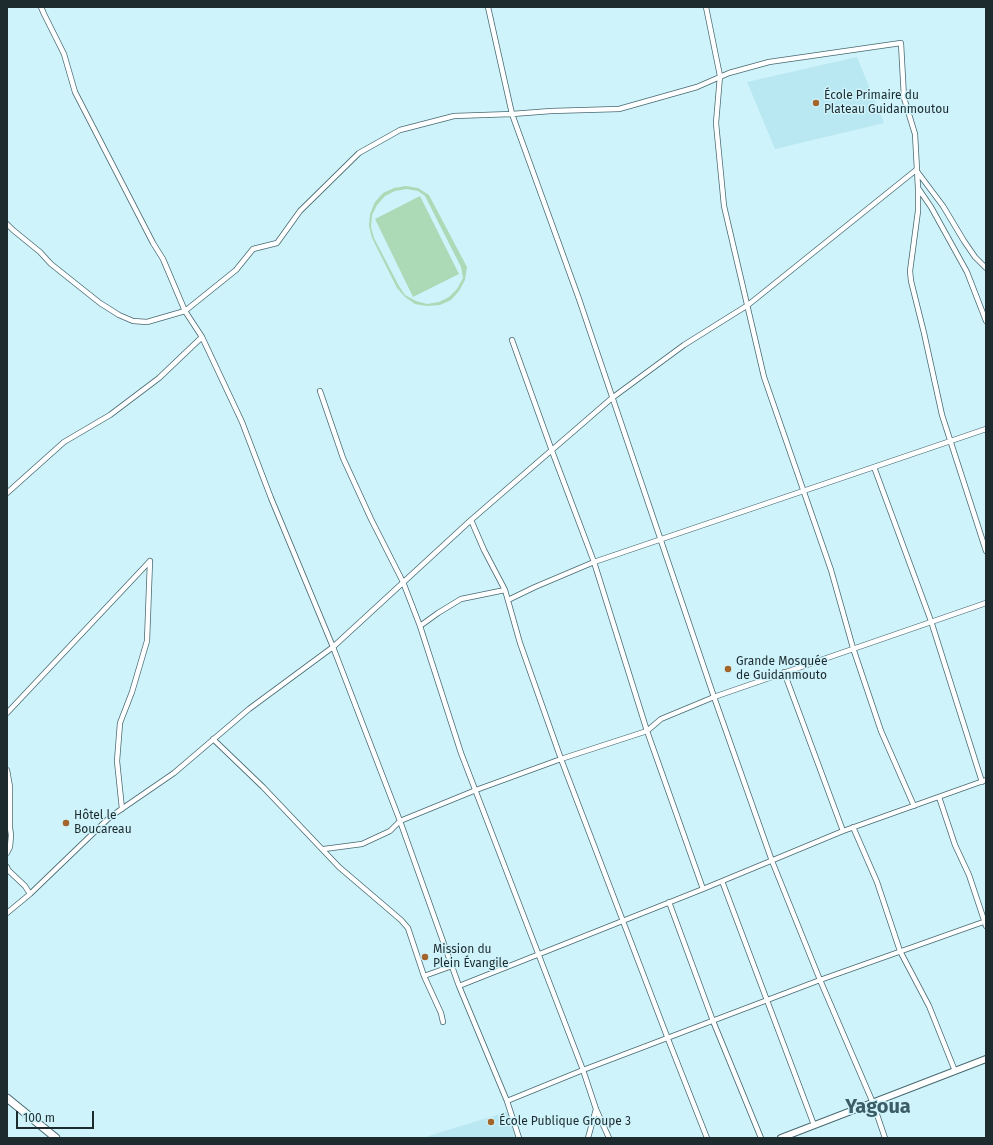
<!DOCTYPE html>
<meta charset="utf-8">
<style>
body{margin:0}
#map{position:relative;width:993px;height:1145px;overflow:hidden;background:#cef3fb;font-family:"Fira Sans",sans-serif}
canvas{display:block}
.frame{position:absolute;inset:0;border:8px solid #1d2b2e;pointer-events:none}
.scale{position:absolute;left:16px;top:1111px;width:78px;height:18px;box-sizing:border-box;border:2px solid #1d2b2e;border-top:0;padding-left:5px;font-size:12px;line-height:14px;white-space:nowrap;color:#1d2b2e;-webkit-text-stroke:3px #cef3fb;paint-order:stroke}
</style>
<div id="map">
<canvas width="993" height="1145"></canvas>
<div class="frame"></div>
<div class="scale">100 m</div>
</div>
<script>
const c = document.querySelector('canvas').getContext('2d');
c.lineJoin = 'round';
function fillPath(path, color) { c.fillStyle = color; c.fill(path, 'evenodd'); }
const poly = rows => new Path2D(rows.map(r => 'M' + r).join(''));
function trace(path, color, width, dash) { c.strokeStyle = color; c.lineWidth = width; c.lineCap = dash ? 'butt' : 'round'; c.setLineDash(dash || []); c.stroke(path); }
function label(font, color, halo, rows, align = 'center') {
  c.font = font + ' "Fira Sans",sans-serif'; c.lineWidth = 3; c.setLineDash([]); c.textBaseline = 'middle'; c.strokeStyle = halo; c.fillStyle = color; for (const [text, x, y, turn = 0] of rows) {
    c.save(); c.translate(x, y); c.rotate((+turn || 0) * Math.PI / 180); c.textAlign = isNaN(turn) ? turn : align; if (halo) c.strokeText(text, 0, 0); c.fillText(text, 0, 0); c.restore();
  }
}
const built = poly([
 [857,57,884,123,775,149,747,82],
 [507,1112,516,1138,423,1138,438,1133]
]);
const green = poly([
 [406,186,418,188,429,195,467,267,465,280,459,291,451,300,440,305,427,306,415,304,405,297,397,288,372,238,369,226,370,214,375,202,383,193,394,188],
 [407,189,418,191,425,196,461,267,463,278,457,289,449,297,439,302,427,304,416,301,405,295,399,286,374,238,371,227,372,215,377,205,385,196,395,191],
 [420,196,459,274,413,297,375,219]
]);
const minor = poly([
 [41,7,44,14,64,54,75,92,153,243,163,259,185,311,202,337,242,422,271,498,333,647,400,821,459,986,507,1101,519,1138],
 [488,7,512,114,579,299,714,697,772,861,820,980,873,1103,885,1138],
 [706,7,720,76,716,123,724,206,764,377,831,570,853,648,881,731,914,806],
 [918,188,931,207,967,272,986,321],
 [7,224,13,230,40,252,51,264,100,303,119,315,133,321,147,322,185,311,236,270,253,249,277,243,300,211,359,153,400,130,454,116,512,114,551,111,619,109,697,87,729,73,769,62,901,43,904,98,915,134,918,188,918,211,910,271,911,281,924,333,942,415,986,551],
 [512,340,552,451,594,562,647,731,703,889],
 [320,391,343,458,371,519,403,582,420,626,461,753,583,1070,596,1109,609,1138],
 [874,467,931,621,982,782],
 [7,493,64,442,110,415,159,378,202,337],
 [471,520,484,550,505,590,520,643,561,759,668,1039,707,1138],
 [508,600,535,587,594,562,986,429],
 [420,626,438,613,461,599,505,590],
 [784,672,843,831],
 [7,713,150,561],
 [213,739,263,787,339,867,401,920,408,928,424,976,441,1013,443,1022],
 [7,770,10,787,10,828,11,835,10,847,7,853],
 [939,797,955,845,969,875,986,926],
 [122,809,117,761,120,723,132,692,147,641,150,561],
 [853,827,877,882,900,951,929,1006,955,1071],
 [324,849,362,844,390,831,400,821,476,790,561,759,647,731,661,719,714,697,986,603],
 [7,867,8,870,25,886,30,894],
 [722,881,814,1125],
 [669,902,713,1021,761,1138],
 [7,913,30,894,110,817,174,773,249,709,333,647,471,520,612,398,684,345,748,305,916,170,943,206,964,241,975,257,986,268],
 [424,976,452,966],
 [459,986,703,889,843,831,986,780],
 [507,1101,583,1070,820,980,986,921],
 [588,1138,596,1109]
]);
const tertiary = poly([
 [781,1138,986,1059]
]);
const primary = poly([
 [7,1098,56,1138]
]);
const markers = [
 [816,103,4,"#a4652c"],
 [728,669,4,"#a4652c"],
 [66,823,4,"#a4652c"],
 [425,957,4,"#a4652c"],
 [491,1122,4,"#a4652c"]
];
const poiNames = [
 ["École Primaire du",824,96],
 ["Plateau Guidanmoutou",824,110],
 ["Grande Mosquée",736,662],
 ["de Guidanmouto",736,676],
 ["Hôtel le",74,816],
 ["Boucareau",74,830],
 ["Mission du",433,950],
 ["Plein Évangile",433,964],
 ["École Publique Groupe 3",499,1122]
];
const townNames = [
 ["Yagoua",878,1107]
];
fillPath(built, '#b9e7f2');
fillPath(green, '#acdab7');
trace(minor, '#486971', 6);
trace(tertiary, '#486971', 8);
trace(primary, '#486971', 9);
trace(minor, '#fff', 4.5);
trace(tertiary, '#fff', 6);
trace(primary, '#fff', 7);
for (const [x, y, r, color] of markers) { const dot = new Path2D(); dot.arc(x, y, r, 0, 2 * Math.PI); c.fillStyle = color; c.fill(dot); trace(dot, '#cef3fb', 1.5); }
label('12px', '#1d2b2e', '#cef3fb', poiNames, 'left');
label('bold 20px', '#3c5d64', '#cef3fb', townNames);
</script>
